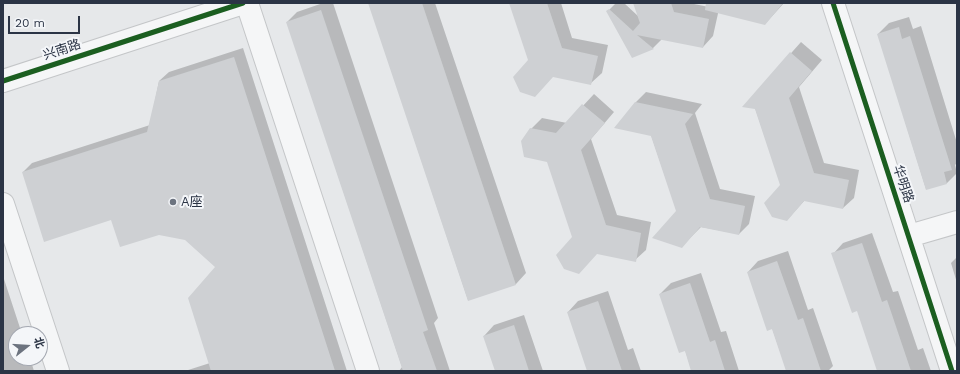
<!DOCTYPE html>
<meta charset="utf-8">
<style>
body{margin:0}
#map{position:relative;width:960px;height:374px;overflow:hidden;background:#e6e8ea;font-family:"Work Sans","Noto Sans SC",sans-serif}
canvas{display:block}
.frame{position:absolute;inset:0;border:4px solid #2b3445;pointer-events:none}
.north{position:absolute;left:8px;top:326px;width:40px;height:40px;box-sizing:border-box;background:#f4f6f9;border:1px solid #a4a8b1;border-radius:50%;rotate:73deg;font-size:11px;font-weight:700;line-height:16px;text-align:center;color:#2b3445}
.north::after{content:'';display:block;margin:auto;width:14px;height:18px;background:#6c737f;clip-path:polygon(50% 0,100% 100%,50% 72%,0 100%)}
.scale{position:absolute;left:8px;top:16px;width:72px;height:18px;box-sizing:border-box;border:2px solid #2b3445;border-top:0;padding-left:5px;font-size:12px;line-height:14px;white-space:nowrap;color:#2b3445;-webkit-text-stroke:3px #f4f6f9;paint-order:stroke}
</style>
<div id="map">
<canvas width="960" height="374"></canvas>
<div class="frame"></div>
<div class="north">北</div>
<div class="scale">20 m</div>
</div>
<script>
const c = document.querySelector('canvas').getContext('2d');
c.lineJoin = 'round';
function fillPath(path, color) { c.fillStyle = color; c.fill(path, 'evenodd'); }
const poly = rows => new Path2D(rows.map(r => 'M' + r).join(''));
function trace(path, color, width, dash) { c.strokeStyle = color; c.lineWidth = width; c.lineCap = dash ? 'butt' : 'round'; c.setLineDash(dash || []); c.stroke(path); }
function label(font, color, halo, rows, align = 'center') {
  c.font = font + ' "Work Sans","Noto Sans SC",sans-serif'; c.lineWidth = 4; c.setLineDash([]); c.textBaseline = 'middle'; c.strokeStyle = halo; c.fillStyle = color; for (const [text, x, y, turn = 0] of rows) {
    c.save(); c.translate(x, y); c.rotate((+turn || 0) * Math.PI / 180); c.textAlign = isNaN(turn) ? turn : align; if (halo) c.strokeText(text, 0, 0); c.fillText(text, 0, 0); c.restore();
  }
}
const shadow = poly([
 [323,3,333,3,438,318,434,323,450,371,399,371,402,367,287,22,297,12],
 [369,3,435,3,526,273,516,284,468,300],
 [510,3,561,3,572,38,608,45,602,73,591,83,553,76,530,60],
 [616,3,624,3,638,16,634,3,689,3,719,9,713,36,703,47,662,39,653,48,633,56,608,11],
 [731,3,784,3,765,24],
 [909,17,913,29,921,26,957,143,957,163,955,165,957,173,947,183,926,189,878,34,889,23],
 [801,42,822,60,799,87,824,163,859,170,854,198,843,208,805,200,787,220,781,185,755,108,744,106],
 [243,48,347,371,185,371,210,363,217,267,186,239,112,219,23,172,32,163,150,125,159,81,169,72],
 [646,92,702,104,695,113,720,189,755,196,749,224,739,234,701,227,682,246,677,211,651,135,635,103],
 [594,94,614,112,591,139,617,215,651,222,646,250,635,260,573,237,548,161,531,129,542,118,567,123],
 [872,233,893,292,898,291,918,350,923,348,931,371,884,371,833,254,843,243],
 [788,251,808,310,813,308,833,366,828,371,787,371,772,328,748,272,758,261],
 [957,257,957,283,951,263],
 [701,273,721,332,726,331,739,371,692,371,685,350,660,294,671,283],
 [3,276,22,334,16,334,16,358,30,358,34,371,3,371],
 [608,291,628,350,633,348,641,371,594,371,568,312,578,301],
 [524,315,543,371,496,371,484,336,494,325]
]);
const building = poly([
 [368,3,422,3,516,285,468,301],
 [509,3,547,3,562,48,598,56,591,85,553,77,535,97,520,92,513,77,528,60],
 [633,3,671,3,674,12,709,19,703,48,637,35,654,49,632,58,606,11,609,9,633,31,640,23],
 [706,3,783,3,765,25,705,10],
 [321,10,428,330,423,332,437,371,403,371,286,22],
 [899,27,902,39,910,36,952,170,944,172,947,184,926,190,877,34],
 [790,52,812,71,789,98,814,173,849,180,843,209,804,201,787,221,772,217,764,203,780,185,755,109,742,107],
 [234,57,335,371,211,371,188,298,215,267,185,240,159,235,120,247,111,220,44,242,22,172,147,132,159,81],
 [635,102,693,114,685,124,710,199,745,206,739,235,700,227,682,248,652,238,676,211,651,136,614,128],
 [582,104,605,123,581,150,606,225,641,233,636,262,597,254,579,274,564,269,556,255,572,237,547,162,524,157,521,141,530,128,556,133],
 [862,243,882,302,887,300,911,371,877,371,857,311,852,313,831,253],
 [777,261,798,320,803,318,821,371,786,371,772,329,767,331,747,272],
 [690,283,710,342,715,340,725,371,691,371,685,351,679,353,659,294],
 [598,301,622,371,587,371,567,312],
 [514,325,529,371,495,371,483,336]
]);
const minor = poly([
 [247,3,368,371],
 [833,3,952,371],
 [3,81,243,3],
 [3,204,58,371],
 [909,236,957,222]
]);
const cycleway = poly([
 [833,3,952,371],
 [3,81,243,3]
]);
const markers = [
 [173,202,4,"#6c737f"]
];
const streetNames = [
 ["兴南路",62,50,-18],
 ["华明路",903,184,72]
];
const poiNames = [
 ["A座",181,202]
];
fillPath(shadow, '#0003');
fillPath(building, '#ced0d3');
trace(minor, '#c4c6c8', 24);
trace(minor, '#f5f6f7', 22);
trace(cycleway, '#1b5e20', 5);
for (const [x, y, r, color] of markers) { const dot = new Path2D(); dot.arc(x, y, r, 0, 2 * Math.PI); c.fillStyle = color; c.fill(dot); trace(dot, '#f4f6f9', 1.5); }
label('13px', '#2b3445', '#f4f6f9', streetNames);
label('13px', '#2b3445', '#f4f6f9', poiNames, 'left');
</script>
